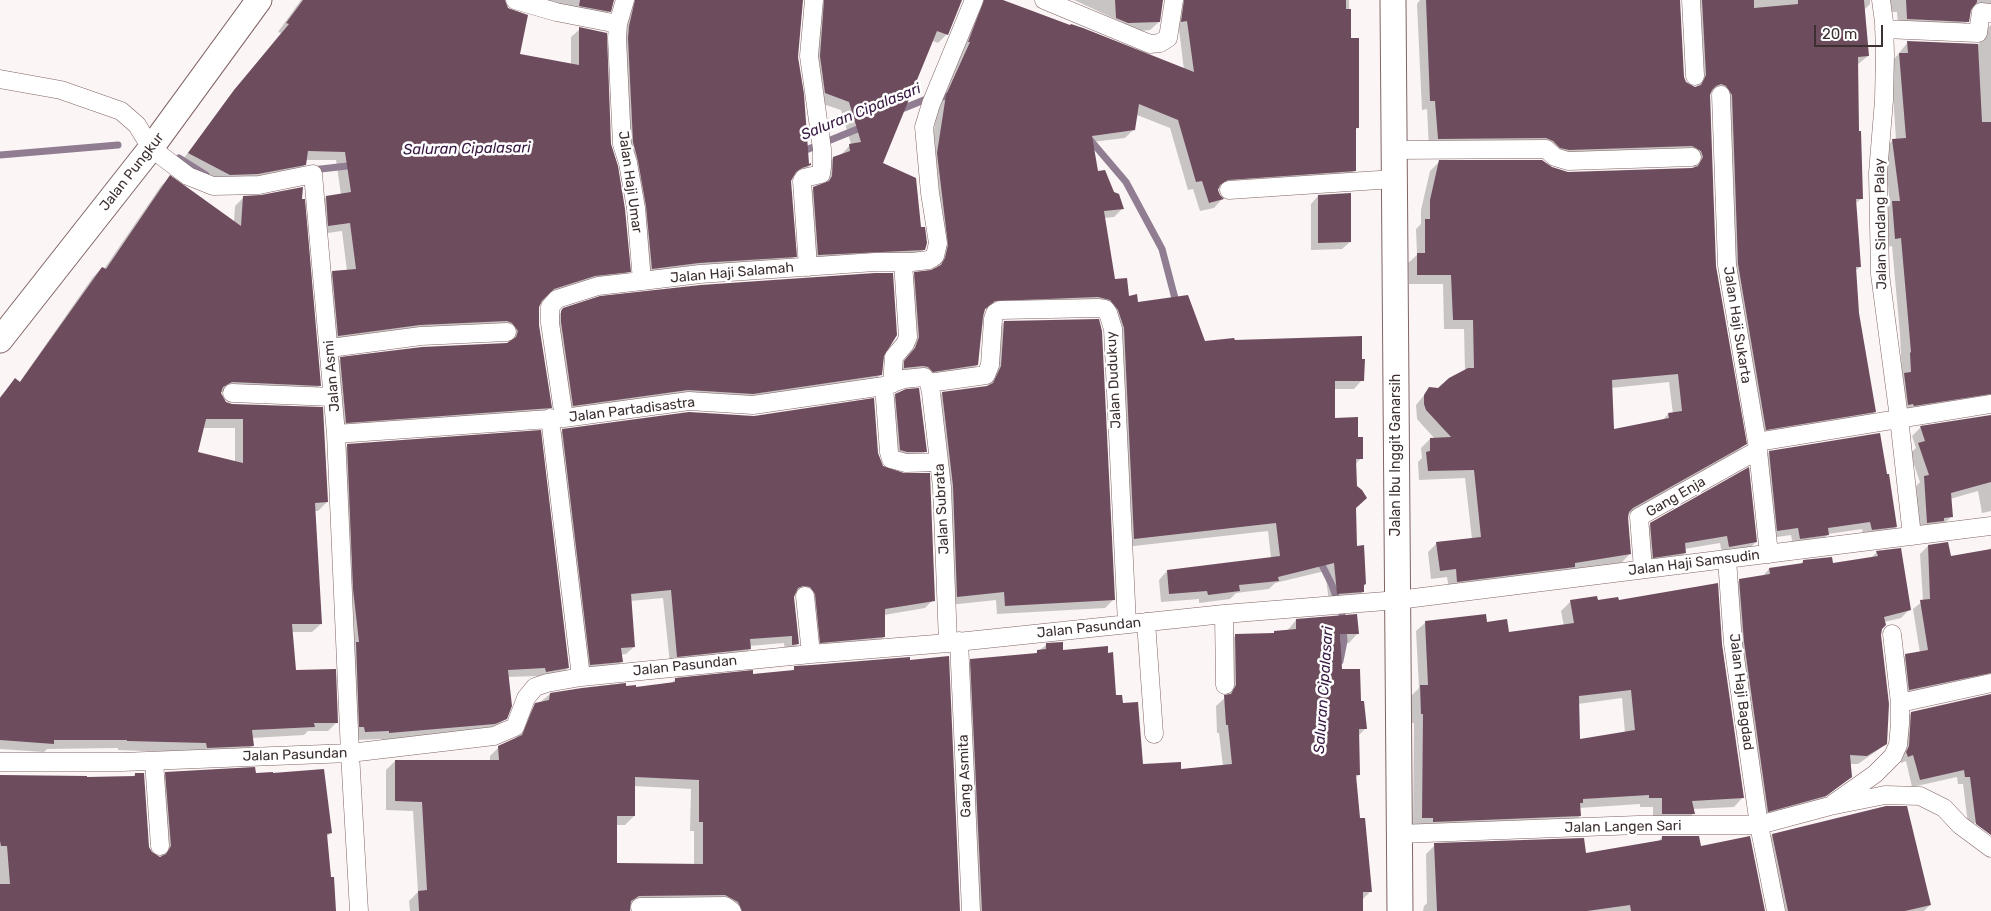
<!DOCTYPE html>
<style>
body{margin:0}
#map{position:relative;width:1991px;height:911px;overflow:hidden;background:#fcf5f5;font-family:Rubik,sans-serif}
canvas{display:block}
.scale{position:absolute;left:1814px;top:25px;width:69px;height:22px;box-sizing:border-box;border:2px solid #3d3030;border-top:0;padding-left:6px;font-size:15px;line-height:18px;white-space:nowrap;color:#3d3030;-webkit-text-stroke:4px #fff;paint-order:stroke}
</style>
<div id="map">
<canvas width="1991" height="911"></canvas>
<div class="scale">20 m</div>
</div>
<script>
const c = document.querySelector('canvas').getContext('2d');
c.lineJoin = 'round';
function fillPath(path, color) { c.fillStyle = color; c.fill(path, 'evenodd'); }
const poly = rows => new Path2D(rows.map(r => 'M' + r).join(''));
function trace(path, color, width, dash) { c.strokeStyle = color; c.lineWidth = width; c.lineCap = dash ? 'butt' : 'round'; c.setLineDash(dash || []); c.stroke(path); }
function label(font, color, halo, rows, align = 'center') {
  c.font = font + ' Rubik,sans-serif'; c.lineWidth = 5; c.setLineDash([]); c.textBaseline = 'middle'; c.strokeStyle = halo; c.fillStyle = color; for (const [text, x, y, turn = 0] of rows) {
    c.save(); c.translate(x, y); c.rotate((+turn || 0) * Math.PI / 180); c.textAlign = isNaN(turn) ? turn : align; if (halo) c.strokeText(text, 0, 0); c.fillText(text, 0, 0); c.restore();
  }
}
const shadow = poly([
 [301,0,504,0,519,55,571,65,571,37,580,29,610,145,629,271,621,280,585,284,544,297,538,307,538,325,550,407,542,416,337,431,332,367,340,359,508,344,509,341,508,335,330,344,324,281,333,272,347,271,342,231,320,234,317,206,326,197,341,195,336,160,305,160,305,164,296,173,221,183,181,162,226,101,281,33,278,32],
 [517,0,614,0,609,11,601,20],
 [622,0,802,0,797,55,808,166,810,165,801,174,792,176,790,181,795,256,787,265,643,277,630,170],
 [812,0,961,0,947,34,938,43,931,40,881,164,920,228,924,249,916,258,810,263,805,197,814,188,823,184,824,167,833,158,841,155,851,144,841,110,817,102],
 [971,0,1000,0,1184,70,1179,29,1173,30,1172,0,1349,0,1350,39,1357,128,1355,131,1355,170,1346,179,1218,188,1217,190,1222,199,1214,208,1200,211,1193,189,1188,190,1170,128,1137,115,1134,129,1125,138,1092,142,1097,173,1123,208,1114,217,1104,218,1114,281,1128,297,1204,342,1234,342,1362,380,1354,389,1333,389,1334,419,1357,439,1361,458,1355,465,1355,487,1366,498,1354,509,1355,547,1363,592,1354,600,1329,602,1325,571,1275,583,1269,589,1236,593,1230,599,1199,603,1199,599,1161,602,1159,580,1167,571,1271,558,1268,531,1125,547,1110,318,1088,306,985,309,977,365,968,374,924,380,896,371,906,358,910,346,906,282,915,274,931,272,937,268,940,255,929,162,938,105,962,51,960,50],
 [1074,0,1162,0,1159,22,1150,30,1141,31],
 [1420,0,1679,0,1683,77,1685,83,1695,88,1697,86,1693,9,1687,0,1870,0,1870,4,1864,10,1868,56,1857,65,1858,133,1862,198,1855,204,1860,267,1855,271,1857,313,1875,412,1865,421,1757,438,1729,274,1717,95,1710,93,1715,266,1745,444,1736,453,1628,514,1630,554,1621,563,1449,590,1447,577,1431,579,1428,552,1437,543,1472,539,1465,478,1419,480,1418,462,1422,458,1421,448,1430,439,1435,439,1417,419,1416,405,1430,388,1439,389,1465,371,1464,329,1444,329,1443,284,1409,284,1408,263,1417,255,1416,229,1421,224,1421,210,1430,171,1439,162,1551,168,1568,173,1693,169,1694,167,1692,160,1560,159,1429,148,1427,109,1422,110,1417,4],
 [1669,382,1673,414,1668,414,1662,421,1612,431,1611,388],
 [1875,0,1991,0,1991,17,1988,13,1970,10,1968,21,1958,31,1898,28,1897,12,1883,12],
 [1991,25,1991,408,1905,414,1895,383,1902,376,1900,334,1892,246,1887,247,1884,212,1890,205,1884,149,1893,140,1896,140,1891,63,1908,42,1979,44,1981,34],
 [170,177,234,222,235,206,244,197,301,201,320,385,311,394,220,392,225,403,231,405,327,502,318,511,315,511,321,624,312,632,292,632,295,671,337,722,328,731,308,731,304,735,252,738,252,746,243,755,118,750,118,748,47,749,44,752,0,749,0,397,15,380,19,383,93,277,102,268,104,269,161,186],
 [203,428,235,428,235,462,196,453],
 [1318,196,1350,242,1342,249,1311,250,1311,204],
 [564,309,882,355,880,375,873,383,744,401,566,413,554,320],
 [1004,322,1114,599,1105,608,997,614,996,600,949,605,934,402,942,393,987,387,992,376,996,330],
 [896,395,926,451,918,459,899,459,888,403],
 [1991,416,1991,511,1982,513,1978,491,1950,499,1951,517,1942,526,1918,532,1916,486,1920,482,1910,453,1916,448,1912,436,1921,427],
 [563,430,877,453,933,600,925,608,884,615,884,637,876,645,813,650,802,594,795,593,793,596,798,644,790,652,785,652,784,643,749,646,750,649,742,657,670,664,663,598,630,601,634,647,626,654,620,655,621,662,614,669,583,673,555,438],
 [348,445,568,668,560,676,538,680,537,676,507,677,506,718,497,727,486,732,382,740,381,739,357,740,340,453],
 [1769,452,1896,527,1889,534,1864,537,1862,529,1828,534,1820,543,1793,546,1791,535,1770,538,1762,460],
 [1748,469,1756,542,1748,550,1722,554,1720,543,1684,549,1685,553,1677,560,1646,564,1643,532,1651,524],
 [1928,546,1950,557,1990,550,1991,547,1991,683,1902,697,1898,663,1906,655,1920,653,1913,609,1923,601,1920,554],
 [1877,552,1909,610,1901,618,1884,622,1880,635,1886,742,1878,750,1858,764,1850,764,1851,776,1817,804,1760,819,1731,589,1740,580,1762,577,1769,569,1800,565,1803,561,1832,565,1871,558],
 [1571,601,1618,601,1721,645,1743,797,1734,807,1692,809,1693,814,1684,823,1653,823,1653,807,1640,807,1640,804,1579,808,1580,816,1571,826,1413,827,1414,723,1412,723,1411,696,1419,688,1416,631,1426,622,1486,623,1508,633,1564,626,1561,611],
 [1622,698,1625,733,1579,740,1578,704],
 [1296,620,1358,633,1349,643,1340,643,1341,670,1360,702,1366,728,1358,736,1359,775,1355,778,1359,819,1370,892,1362,900,1362,911,973,911,962,670,971,660,1035,654,1046,645,1062,651,1115,697,1141,765,1180,771,1223,766,1219,733,1217,733,1216,706,1227,696,1226,645,1235,636,1273,634,1287,631],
 [795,668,959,911,728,911,715,904,630,905,628,908,630,911,410,911,409,901,418,892,413,811,386,810,386,770,395,761,490,761,490,756,499,747,516,739,526,714,550,694,625,687,635,688,671,683,675,680,791,672],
 [634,786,691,789,690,831,694,831,694,865,616,864,616,825,625,825,634,816],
 [1991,695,1991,821,1968,824,1963,784,1958,784,1957,777,1912,787,1906,761,1901,763,1899,760,1903,720,1911,713],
 [166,773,255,774,331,833,326,837,335,911,0,911,0,775,86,778,133,777,135,774,148,847,151,853,161,858,157,782],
 [1772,835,1930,905,1924,911,1776,911,1763,844],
 [1662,837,1700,847,1764,911,1423,911,1424,906,1427,903,1426,854,1435,845,1585,854,1657,843]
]);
const stream = poly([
 [897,111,924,100,954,95],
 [1086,135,1126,182,1162,249,1177,306],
 [801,152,865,126],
 [0,155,118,145],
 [179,158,206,175],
 [312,170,356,165],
 [1318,557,1332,585,1342,614,1344,641,1340,661]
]);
const building = poly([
 [303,0,505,0,508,8,528,15,520,54,579,65,579,27,607,33,611,144,618,166,625,209,631,272,595,276,554,289,542,301,539,307,539,325,552,408,346,423,340,357,422,347,507,343,516,337,518,331,512,323,507,321,420,325,338,336,332,271,356,269,350,223,328,226,326,196,351,192,345,152,308,151,306,165,258,174,230,175,188,153,234,90,289,24,286,23],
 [580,0,614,0,611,12,579,6],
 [635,0,803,0,798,57,804,94,809,164,811,163,811,165,802,168,796,172,791,181,797,257,699,263,652,269,646,206,638,161,633,142,628,38,629,26],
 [824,0,962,0,948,35,937,31,883,163,916,178,921,227,925,227,927,243,925,250,818,255,813,187,829,181,832,176,833,157,850,151,849,144,861,142,849,102,825,93,820,56],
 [984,0,1003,0,1070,25,1071,24,1083,28,1194,72,1187,21,1181,22,1184,0,1346,0,1346,9,1351,9,1351,38,1359,38,1359,128,1356,128,1356,171,1228,180,1220,185,1218,190,1220,195,1224,199,1209,203,1202,181,1196,182,1178,120,1139,104,1135,130,1092,136,1098,171,1105,170,1114,192,1119,194,1124,209,1104,211,1115,279,1127,278,1129,296,1137,294,1138,302,1188,295,1205,341,1234,338,1235,340,1362,336,1362,359,1365,359,1364,381,1335,381,1335,418,1358,417,1358,437,1363,437,1363,459,1356,459,1357,486,1362,490,1367,498,1356,508,1357,546,1364,545,1366,584,1364,585,1364,592,1337,594,1334,563,1278,577,1279,581,1239,585,1240,591,1208,595,1207,591,1169,594,1167,570,1280,556,1276,523,1134,539,1124,328,1118,310,1110,300,1098,297,995,301,985,309,983,316,978,365,933,372,928,367,923,366,904,368,904,361,915,348,919,337,914,272,931,270,941,265,945,258,948,245,937,153,946,95,970,42,968,42],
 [1115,0,1163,0,1160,22,1128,23,1116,18],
 [1426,0,1680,0,1684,77,1686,82,1695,87,1701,85,1706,75,1702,0,1754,0,1754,8,1798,4,1798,0,1864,0,1869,56,1858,57,1859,131,1861,131,1863,199,1856,199,1861,267,1856,267,1859,313,1876,412,1766,430,1738,264,1732,95,1726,86,1721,84,1716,86,1712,90,1710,95,1716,266,1747,444,1633,508,1629,512,1628,518,1631,554,1575,563,1575,567,1457,582,1456,569,1440,571,1436,542,1481,537,1474,470,1428,471,1426,452,1430,451,1430,438,1451,437,1426,410,1424,404,1424,395,1429,387,1438,388,1449,378,1468,368,1474,368,1473,320,1453,320,1451,275,1417,275,1417,253,1425,253,1425,219,1430,219,1430,200,1439,160,1542,160,1552,167,1568,172,1692,168,1698,166,1703,157,1701,151,1692,146,1569,150,1560,148,1553,141,1546,138,1438,139,1435,101,1430,101],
 [1678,374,1682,411,1668,413,1669,418,1614,429,1612,380],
 [1906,0,1977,0,1977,2,1971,10,1969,22,1907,19],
 [1907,41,1978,44,1982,122,1991,122,1991,394,1914,406,1913,404,1908,405,1904,373,1911,372,1910,353,1911,352,1901,238,1895,239,1892,201,1900,201,1892,139,1906,138,1899,53,1908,53],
 [170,175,241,226,243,196,261,195,303,187,302,199,305,199,321,386,232,382,223,387,221,393,226,402,232,404,323,407,328,502,315,503,322,624,292,624,296,670,336,669,338,723,314,723,315,727,252,730,254,746,207,748,206,743,127,741,127,740,54,740,54,744,0,740,0,398,15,378,20,382,102,267,106,269],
 [206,419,243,419,243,463,198,452],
 [1351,193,1351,242,1318,243,1318,195],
 [875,273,893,273,897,335,884,356,882,375,753,394,688,390,573,406,561,322,561,311,563,308,600,296,701,285],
 [1099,319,1102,331,1115,600,1005,606,1004,592,957,597,953,486,942,392,987,386,993,383,1001,366,1004,321],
 [919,388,927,452,907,452,900,450,895,394,906,389],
 [874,398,878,453,883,466,904,473,930,473,935,601,885,609,885,637,820,643,815,594,810,587,803,586,798,588,794,597,799,644,792,645,792,636,750,639,751,649,677,657,671,590,631,594,635,647,621,648,623,662,590,665,562,429,689,412,754,416],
 [1991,415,1991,482,1951,493,1953,517,1944,518,1944,521,1927,523,1924,476,1929,475,1918,443,1925,441,1920,426],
 [541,430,569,668,546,672,545,668,508,670,512,706,507,719,495,724,389,733,389,731,365,732,364,727,359,727,356,642,359,642,353,589,347,444],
 [1880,433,1887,474,1889,474,1897,527,1872,530,1870,522,1828,528,1829,535,1800,539,1798,528,1777,531,1769,451],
 [1749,467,1757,542,1729,547,1727,536,1685,543,1686,553,1653,558,1650,523],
 [1948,542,1951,556,1991,549,1991,673,1909,690,1905,654,1928,650,1920,600,1930,599,1928,545],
 [1901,548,1911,610,1884,617,1886,625,1882,629,1881,635,1889,704,1887,744,1867,756,1850,755,1852,777,1826,796,1768,812,1744,642,1739,579,1770,574,1769,568,1803,563,1803,560,1832,557,1833,563,1878,556,1876,551],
 [1718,583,1722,644,1744,798,1692,801,1695,814,1662,814,1662,798,1649,798,1649,795,1583,799,1583,803,1580,803,1581,816,1433,822,1433,818,1422,818,1423,714,1421,714,1420,685,1428,685,1425,621,1486,614,1487,622,1507,619,1509,632,1574,623,1570,600,1597,596,1598,600,1618,597,1619,600],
 [1631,690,1635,730,1580,739,1579,696],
 [1357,614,1359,634,1340,634,1342,669,1360,669,1361,701,1364,701,1367,729,1359,729,1360,775,1356,775,1360,818,1365,818,1372,892,1363,892,1363,911,982,911,970,659,1037,653,1037,650,1046,649,1046,643,1063,642,1063,650,1108,646,1108,653,1113,652,1116,695,1122,695,1123,703,1138,702,1143,764,1181,762,1181,769,1232,764,1228,725,1226,725,1224,695,1231,694,1236,685,1235,634,1274,633,1274,631,1296,629,1296,619],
 [949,656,960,911,742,911,738,902,725,895,639,896,631,901,630,911,419,911,418,891,427,890,422,802,395,801,395,760,499,760,498,746,522,735,535,703,549,700,550,693,582,688,626,683,626,686,636,685,636,687,675,682,675,678,753,670,753,674,794,670,794,666,812,665,910,657,910,660],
 [635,777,699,780,699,822,703,822,703,864,617,863,617,816,635,816],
 [1991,694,1991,835,1976,824,1970,777,1965,777,1964,770,1920,780,1913,755,1908,757,1906,752,1909,746,1911,712],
 [255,767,256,773,273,772,273,773,324,769,332,833,327,834,331,877,334,877,336,911,0,911,0,884,10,884,7,846,1,846,0,841,0,775,87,776,87,777,135,776,135,773,144,773,149,847,152,852,160,857,166,854,171,846,165,772],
 [1886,806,1907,806,1931,905,1905,911,1788,911,1772,834],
 [1662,836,1699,836,1701,846,1750,836,1765,911,1631,911,1630,905,1587,911,1437,911,1434,843,1584,838,1586,853,1662,840]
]);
const minor = poly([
 [515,0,556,12,618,24],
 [625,0,618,24,617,38,622,144,628,163,636,208,642,281],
 [1044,0,1150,44,1160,43,1168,38,1174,0],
 [1691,0,1695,76],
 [1881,0,1884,22,1885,55,1884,100,1878,173,1880,274,1899,418,1912,536],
 [1884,29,1978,33,1981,12,1991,13],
 [0,79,61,90,121,111,137,125,151,148,188,176,213,186,259,185,313,174,336,434,350,753,359,911],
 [1721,95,1727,265,1757,442,1769,554],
 [1394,150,1546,149,1555,157,1568,161,1692,157],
 [1229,190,1394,179],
 [808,267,802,181,804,178,821,174,822,167,822,149,809,56,814,0],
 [330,348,421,336,507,332],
 [929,383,986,375,990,365,993,319,995,313,1000,310,1098,308,1105,309,1108,313,1113,329,1127,624],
 [892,384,894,357,905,344,908,337,903,262],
 [884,386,889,452,891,459,906,463,939,462],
 [232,393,333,397],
 [550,418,581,677],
 [564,418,550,323,550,307,557,299,598,286,642,281,700,274,875,262,912,262,929,260,935,256,938,243,930,193,924,127,931,104,974,0],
 [336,434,564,418,689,401,753,405,884,386,904,379,924,377,929,383,931,393,942,487,948,643],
 [1757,442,1991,404],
 [1727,559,1733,643,1759,825,1776,911],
 [1643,569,1639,517,1758,450],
 [805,596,811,654],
 [1224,614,1225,685],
 [1146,622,1154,734],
 [959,641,971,911],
 [1900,703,1991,683],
 [154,761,160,846],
 [0,762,122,762,350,753,494,736,515,727,526,698,535,687,547,683,581,677,811,654,948,643,1224,614,1398,600,1991,526],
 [1834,803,1875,774,1893,756,1898,745,1900,724,1900,703,1892,634],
 [1399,834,1638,825,1759,825,1830,806,1885,795,1920,796,1944,808,1960,825,1991,848],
 [640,907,725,906,732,911]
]);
const secondary = poly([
 [1393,0,1400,911],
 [0,340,151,148,259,0]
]);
const streetNames = [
 ["Jalan Pungkur",132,172,-52],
 ["Jalan Haji Umar",630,182,82],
 ["Jalan Sindang Palay",1881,224,-91],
 ["Jalan Haji Salamah",732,273,-5],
 ["Jalan Haji Sukarta",1737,325,81],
 ["Jalan Asmi",332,376,-95],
 ["Jalan Dudukuy",1114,380,-93],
 ["Jalan Partadisastra",632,410,-7],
 ["Jalan Ibu Inggit Ganarsih",1396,455,-90],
 ["Gang Enja",1676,497,-30],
 ["Jalan Subrata",942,509,-93],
 ["Jalan Haji Samsudin",1694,563,-7],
 ["Jalan Pasundan",1089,628,-6],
 ["Jalan Pasundan",685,666,-6],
 ["Jalan Haji Bagdad",1741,692,83],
 ["Jalan Pasundan",295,755,-2],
 ["Gang Asmita",965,776,-92],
 ["Jalan Langen Sari",1623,827,-1]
];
const waterNames = [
 ["Saluran Cipalasari",861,112,-22],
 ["Saluran Cipalasari",467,149,-1],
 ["Saluran Cipalasari",1324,690,-86]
];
fillPath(shadow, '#0003');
trace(stream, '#907d92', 7);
fillPath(building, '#6d4c5d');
trace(minor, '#816464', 19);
trace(secondary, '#816464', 27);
trace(minor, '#fff', 18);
trace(secondary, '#fff', 25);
label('14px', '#3d3030', '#fff', streetNames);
label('italic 15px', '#391a43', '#fff', waterNames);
</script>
